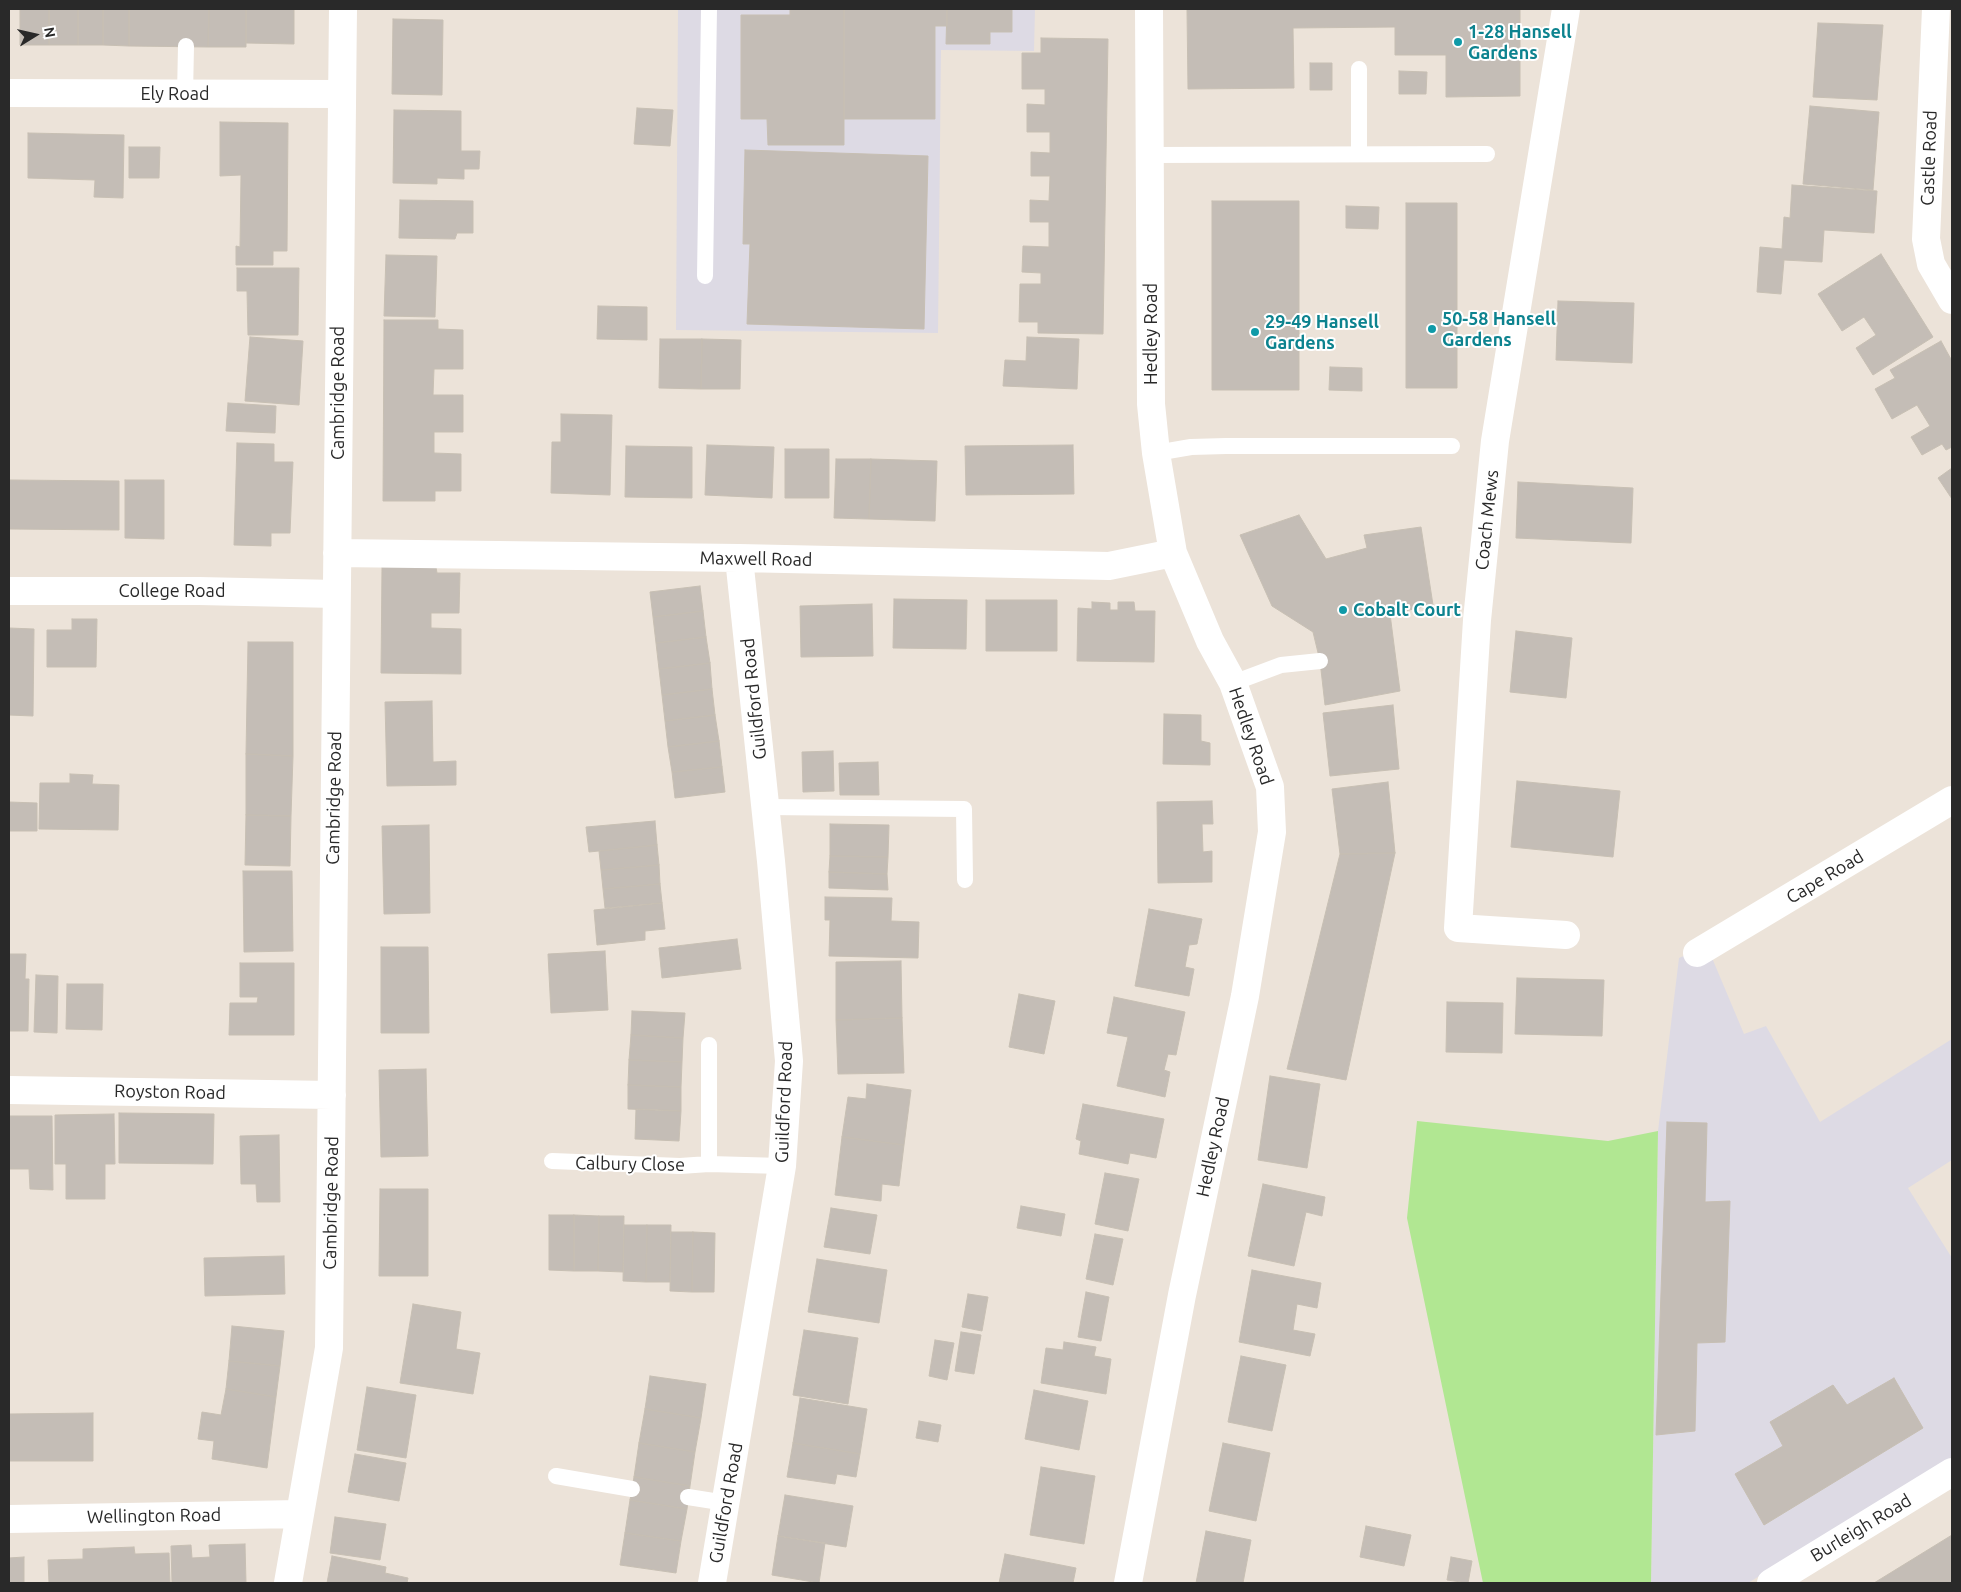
<!DOCTYPE html>
<style>
body{margin:0}
#map{position:relative;width:1961px;height:1592px;overflow:hidden;background:#ece3d9;font-family:Ubuntu,sans-serif}
canvas{display:block}
.frame{position:absolute;inset:0;border:10px solid #292929;pointer-events:none}
.north{position:absolute;left:10px;top:10px;width:50px;height:50px;-webkit-text-stroke:4px #fff;paint-order:stroke;rotate:80deg;font-size:14px;font-weight:700;line-height:20px;text-align:center;color:#292929}
.north::after{content:'';display:block;margin:auto;width:18px;height:22px;background:#292929;clip-path:polygon(50% 0,100% 100%,50% 72%,0 100%)}
</style>
<div id="map">
<canvas width="1961" height="1592"></canvas>
<div class="frame"></div>
<div class="north">N</div>
</div>
<script>
const c = document.querySelector('canvas').getContext('2d');
c.lineJoin = 'round';
function fillPath(path, color) { c.fillStyle = color; c.fill(path, 'evenodd'); }
const poly = rows => new Path2D(rows.map(r => 'M' + r).join(''));
function trace(path, color, width, dash) { c.strokeStyle = color; c.lineWidth = width; c.lineCap = dash ? 'butt' : 'round'; c.setLineDash(dash || []); c.stroke(path); }
function label(font, color, halo, rows, align = 'center') {
  c.font = font + ' Ubuntu,sans-serif'; c.lineWidth = 4; c.setLineDash([]); c.textBaseline = 'middle'; c.strokeStyle = halo; c.fillStyle = color; for (const [text, x, y, turn = 0] of rows) {
    c.save(); c.translate(x, y); c.rotate((+turn || 0) * Math.PI / 180); c.textAlign = isNaN(turn) ? turn : align; if (halo) c.strokeText(text, 0, 0); c.fillText(text, 0, 0); c.restore();
  }
}
const industrial = poly([
 [678,9,1035,9,1034,51,941,50,938,333,676,330],
 [1707,946,1744,1034,1766,1026,1820,1122,1952,1039,1952,1160,1908,1188,1952,1258,1952,1457,1748,1583,1651,1583,1658,1131,1679,958]
]);
const green = poly([
 [1417,1121,1608,1141,1658,1131,1651,1583,1483,1583,1407,1218]
]);
const building = poly([
 [20,9,49,9,49,45,20,45,20,9],
 [49,9,78,9,78,45,49,45,49,9],
 [78,9,103,9,103,45,78,45,78,9],
 [103,9,129,9,129,46,103,45,103,9],
 [129,9,209,9,208,47,129,46,129,9],
 [209,9,246,9,246,47,208,47,209,9],
 [246,9,294,9,294,44,246,43,246,9],
 [790,9,844,9,844,145,768,145,767,119,741,119,741,15,790,15,790,9],
 [844,9,947,9,947,26,935,26,935,119,844,119,844,9],
 [947,9,1012,9,1012,32,990,32,990,44,946,44,947,9],
 [1187,9,1520,9,1520,96,1446,97,1446,55,1395,55,1395,27,1293,28,1294,88,1188,89,1187,9],
 [393,19,443,20,442,95,392,94,393,19],
 [1818,23,1883,25,1877,100,1813,97,1818,23],
 [1041,38,1108,39,1103,334,1038,333,1038,322,1019,322,1020,284,1041,284,1041,273,1022,272,1023,246,1049,247,1049,222,1030,222,1030,200,1049,201,1050,176,1031,176,1031,152,1050,153,1050,132,1027,132,1027,104,1045,105,1045,89,1022,89,1022,53,1041,53,1041,38],
 [1310,63,1332,63,1332,90,1310,90,1310,63],
 [1399,71,1427,72,1426,94,1399,94,1399,71],
 [1810,106,1879,112,1873,190,1803,184,1810,106],
 [637,108,673,110,670,146,634,144,637,108],
 [394,110,461,111,461,151,480,151,479,169,464,169,464,179,437,178,437,184,393,183,394,110],
 [220,122,288,123,287,251,273,251,273,265,236,265,236,246,240,247,241,175,220,176,220,122],
 [28,133,124,135,123,198,94,197,95,180,28,178,28,133],
 [129,147,160,147,159,178,129,178,129,147],
 [745,150,928,156,924,329,747,324,750,244,743,244,745,150],
 [1792,185,1877,191,1874,233,1824,230,1822,262,1784,260,1781,294,1757,292,1760,247,1782,249,1784,217,1790,218,1792,185],
 [400,200,473,201,473,233,457,233,455,239,399,238,400,200],
 [1212,201,1299,201,1299,390,1212,390,1212,201],
 [1406,203,1457,203,1457,388,1406,388,1406,203],
 [1346,206,1379,207,1378,229,1346,228,1346,206],
 [1881,254,1933,337,1873,375,1856,348,1876,335,1864,317,1842,331,1818,294,1881,254],
 [386,255,437,256,435,317,384,316,386,255],
 [237,268,299,268,298,335,248,335,247,291,237,291,237,268],
 [1558,301,1634,303,1632,363,1556,360,1558,301],
 [598,306,647,307,647,340,597,339,598,306],
 [384,320,438,320,438,329,463,330,463,369,434,369,433,395,463,395,463,432,434,432,434,453,461,454,461,491,435,491,435,501,383,501,384,320],
 [250,337,303,341,299,405,245,401,250,337],
 [1027,337,1079,339,1077,389,1003,386,1005,360,1026,361,1027,337],
 [660,339,702,339,701,389,659,388,660,339],
 [702,339,741,340,740,389,701,389,702,339],
 [1941,341,1952,361,1952,447,1946,450,1942,444,1922,455,1911,437,1930,426,1917,405,1892,419,1875,389,1895,378,1890,370,1941,341],
 [1330,367,1362,368,1362,391,1329,390,1330,367],
 [228,403,276,406,275,433,226,431,228,403],
 [561,414,612,415,610,495,551,493,552,442,561,442,561,414],
 [237,443,274,444,274,462,293,462,290,533,271,533,271,546,234,545,237,443],
 [707,445,774,447,772,498,705,495,707,445],
 [1073,445,1074,494,966,495,965,446,1073,445],
 [626,446,692,447,692,498,625,497,626,446],
 [785,449,829,449,829,498,785,498,785,449],
 [836,459,871,459,869,519,834,518,836,459],
 [871,459,937,461,935,521,869,519,871,459],
 [1952,468,1952,499,1938,478,1952,468],
 [9,480,119,481,119,530,9,529,9,480],
 [125,480,164,480,164,539,125,538,125,480],
 [1518,482,1633,488,1631,543,1516,538,1518,482],
 [1299,515,1326,559,1367,548,1364,535,1421,527,1433,605,1390,614,1400,691,1325,705,1320,661,1313,632,1272,606,1240,535,1299,515],
 [382,567,436,567,437,573,460,573,459,613,431,613,431,628,461,629,461,674,381,673,382,567],
 [700,586,703,611,653,617,650,592,700,586],
 [894,599,967,600,966,649,893,648,894,599],
 [986,600,1057,600,1057,651,986,651,986,600],
 [1092,602,1110,603,1110,610,1118,610,1118,602,1134,602,1135,611,1155,611,1154,662,1077,661,1078,608,1092,609,1092,602],
 [872,604,873,656,801,657,800,606,872,604],
 [703,611,706,637,656,643,653,617,703,611],
 [72,619,97,619,96,667,47,667,47,630,72,630,72,619],
 [9,628,34,629,33,716,9,715,9,628],
 [1516,631,1572,638,1566,698,1510,692,1516,631],
 [706,637,710,663,659,669,656,643,706,637],
 [248,642,293,642,293,756,246,754,248,642],
 [710,663,712,689,662,695,659,669,710,663],
 [712,689,715,715,665,721,662,695,712,689],
 [432,701,433,762,456,761,456,785,387,786,385,702,432,701],
 [1393,705,1399,769,1330,776,1323,713,1393,705],
 [1164,714,1201,715,1201,741,1210,743,1210,765,1163,764,1164,714],
 [715,715,719,741,668,747,665,721,715,715],
 [719,741,722,767,672,772,668,747,719,741],
 [833,751,834,791,803,792,802,752,833,751],
 [246,754,293,756,291,816,246,815,246,754],
 [878,762,879,795,840,795,839,763,878,762],
 [722,767,725,792,675,798,672,772,722,767],
 [70,774,93,775,92,784,119,785,118,830,39,829,40,783,70,783,70,774],
 [1517,781,1620,791,1613,857,1511,847,1517,781],
 [1388,782,1395,853,1340,854,1332,789,1388,782],
 [1212,801,1213,824,1202,824,1203,852,1212,851,1212,882,1158,883,1157,802,1212,801],
 [9,802,37,803,37,831,9,831,9,802],
 [246,815,291,816,290,866,245,865,246,815],
 [655,821,657,845,589,852,586,827,655,821],
 [830,824,889,825,888,857,830,856,830,824],
 [429,825,430,913,384,914,382,826,429,825],
 [657,845,659,865,601,870,599,851,657,845],
 [1395,853,1346,1080,1287,1069,1340,854,1395,853],
 [830,856,888,857,887,874,829,872,830,856],
 [659,865,660,884,603,889,601,870,659,865],
 [243,871,292,871,293,951,244,952,243,871],
 [829,872,887,874,888,890,829,888,829,872],
 [660,884,662,903,605,908,603,889,660,884],
 [825,897,892,898,891,921,919,922,918,958,829,956,830,920,825,920,825,897],
 [662,903,665,929,645,931,645,940,597,945,594,910,662,903],
 [1149,909,1202,919,1197,944,1189,945,1185,967,1194,969,1189,996,1135,986,1149,909],
 [737,939,741,969,662,978,659,948,737,939],
 [381,947,428,947,429,1033,381,1033,381,947],
 [605,951,608,1010,551,1013,548,954,605,951],
 [9,954,26,954,25,979,29,979,28,1031,9,1031,9,954],
 [901,961,902,1018,836,1020,836,962,901,961],
 [240,963,294,963,294,1035,229,1035,230,1003,257,1003,258,997,240,997,240,963],
 [36,975,58,976,57,1033,34,1032,36,975],
 [1517,978,1604,980,1602,1036,1515,1034,1517,978],
 [67,984,103,984,102,1030,66,1029,67,984],
 [1019,994,1055,1001,1044,1054,1009,1047,1019,994],
 [1114,997,1185,1012,1176,1055,1168,1054,1164,1070,1170,1072,1165,1097,1117,1086,1128,1037,1107,1033,1114,997],
 [1447,1002,1503,1003,1502,1053,1446,1052,1447,1002],
 [632,1011,685,1013,683,1038,631,1035,632,1011],
 [902,1018,904,1073,838,1074,836,1020,902,1018],
 [631,1035,683,1038,682,1062,629,1060,631,1035],
 [629,1060,682,1062,681,1087,628,1085,629,1060],
 [426,1069,428,1156,381,1157,379,1070,426,1069],
 [1270,1076,1320,1084,1307,1168,1258,1160,1270,1076],
 [867,1084,911,1090,904,1145,842,1137,848,1097,866,1099,867,1084],
 [628,1085,681,1087,681,1111,628,1109,628,1085],
 [1083,1104,1164,1119,1156,1158,1130,1153,1128,1164,1079,1154,1081,1141,1076,1139,1083,1104],
 [636,1109,681,1111,679,1141,635,1139,636,1109],
 [119,1113,214,1114,213,1164,119,1163,119,1113],
 [114,1114,115,1164,105,1164,105,1199,66,1199,66,1164,55,1164,55,1115,114,1114],
 [9,1116,52,1116,53,1190,30,1189,29,1169,9,1169,9,1185,9,1116],
 [1667,1122,1707,1123,1705,1202,1730,1201,1725,1342,1697,1343,1695,1431,1656,1435,1667,1122],
 [279,1135,280,1202,257,1202,256,1184,241,1184,240,1136,279,1135],
 [842,1137,904,1145,899,1186,882,1184,881,1201,835,1195,842,1137],
 [1105,1173,1139,1179,1128,1231,1095,1224,1105,1173],
 [1263,1184,1325,1197,1322,1216,1306,1212,1294,1266,1248,1256,1263,1184],
 [380,1189,428,1189,428,1276,379,1276,380,1189],
 [1021,1206,1065,1214,1061,1236,1017,1228,1021,1206],
 [831,1208,877,1215,870,1254,824,1247,831,1208],
 [549,1215,574,1215,574,1271,549,1270,549,1215],
 [574,1215,599,1216,598,1271,574,1271,574,1215],
 [599,1216,624,1216,623,1272,598,1271,599,1216],
 [624,1225,647,1225,646,1282,623,1281,624,1225],
 [647,1225,671,1225,670,1282,646,1282,647,1225],
 [671,1232,693,1232,692,1292,670,1291,671,1232],
 [693,1232,715,1233,714,1292,692,1292,693,1232],
 [1095,1234,1123,1239,1113,1285,1086,1279,1095,1234],
 [284,1256,285,1294,205,1296,204,1258,284,1256],
 [817,1259,887,1270,879,1323,808,1312,817,1259],
 [1252,1270,1321,1283,1317,1308,1297,1304,1293,1330,1315,1334,1310,1356,1239,1342,1252,1270],
 [1086,1292,1109,1297,1101,1341,1078,1337,1086,1292],
 [968,1294,988,1297,982,1331,962,1327,968,1294],
 [413,1304,461,1312,456,1349,480,1353,473,1394,400,1383,413,1304],
 [232,1326,284,1331,280,1366,229,1361,232,1326],
 [804,1330,858,1338,848,1404,793,1395,804,1330],
 [961,1332,981,1335,974,1374,955,1371,961,1332],
 [935,1340,954,1343,947,1380,929,1376,935,1340],
 [1064,1342,1096,1347,1094,1356,1111,1359,1106,1394,1041,1383,1046,1348,1063,1350,1064,1342],
 [1241,1356,1286,1365,1272,1431,1228,1422,1241,1356],
 [229,1361,280,1366,276,1397,226,1389,229,1361],
 [650,1376,706,1384,701,1418,645,1409,650,1376],
 [1894,1378,1923,1428,1764,1525,1735,1474,1783,1446,1770,1422,1833,1385,1847,1405,1894,1378],
 [367,1387,416,1395,406,1458,357,1450,367,1387],
 [226,1389,276,1397,267,1468,212,1459,214,1441,198,1439,202,1412,221,1415,226,1389],
 [1034,1390,1088,1401,1079,1450,1025,1439,1034,1390],
 [800,1398,867,1409,860,1454,793,1443,800,1398],
 [645,1409,701,1418,695,1452,639,1443,645,1409],
 [93,1413,93,1461,9,1461,9,1414,93,1413],
 [919,1421,941,1425,938,1442,916,1438,919,1421],
 [639,1443,695,1452,690,1486,634,1477,639,1443],
 [793,1443,860,1454,856,1477,837,1474,835,1484,787,1477,793,1443],
 [1223,1443,1270,1453,1256,1521,1209,1511,1223,1443],
 [355,1454,406,1463,399,1501,348,1492,355,1454],
 [1041,1467,1095,1476,1084,1544,1030,1535,1041,1467],
 [634,1477,690,1486,687,1509,630,1500,634,1477],
 [785,1495,853,1506,846,1547,778,1536,785,1495],
 [630,1500,687,1509,681,1541,625,1533,630,1500],
 [335,1517,386,1524,380,1560,330,1553,335,1517],
 [1366,1526,1411,1535,1404,1566,1360,1557,1366,1526],
 [1206,1531,1251,1540,1243,1583,1196,1583,1206,1531],
 [625,1533,681,1541,676,1573,620,1565,625,1533],
 [1952,1535,1952,1583,1874,1583,1952,1535],
 [778,1536,825,1543,819,1583,772,1575,778,1536],
 [245,1544,246,1583,172,1583,171,1546,191,1545,192,1558,210,1557,209,1545,245,1544],
 [134,1547,135,1554,169,1553,170,1583,49,1583,48,1560,83,1559,83,1549,134,1547],
 [1005,1554,1076,1568,1073,1583,999,1583,1005,1554],
 [332,1556,386,1567,385,1573,408,1578,407,1583,327,1583,332,1556],
 [24,1557,24,1583,9,1583,9,1558,24,1557],
 [1451,1557,1472,1561,1468,1583,1447,1580,1451,1557]
]);
const service = poly([
 [185,95,186,46],
 [1359,154,1359,69],
 [1150,155,1487,154],
 [705,276,709,9],
 [1156,453,1191,447,1226,446,1452,446],
 [1233,683,1281,665,1320,661],
 [766,807,964,809,965,880],
 [709,1045,709,1164],
 [552,1161,680,1166,709,1164,782,1166],
 [556,1476,632,1489],
 [688,1497,726,1503]
]);
const minor = poly([
 [1566,9,1495,441,1477,620,1458,928,1566,935],
 [1936,9,1926,239,1931,264,1952,300],
 [9,93,342,94],
 [337,553,739,558,1109,566,1173,553],
 [9,591,199,591,336,594],
 [1697,953,1952,800],
 [9,1090,332,1095],
 [9,1519,300,1514],
 [288,1583,329,1348,343,9],
 [712,1583,782,1166,789,1061,771,861,739,558],
 [1128,1583,1182,1295,1245,996,1272,832,1270,787,1233,683,1210,641,1173,553,1156,453,1151,404,1149,9],
 [1771,1583,1952,1472]
]);
const markers = [
 [1458,42,5,"#0f9aa8"],
 [1432,329,5,"#0f9aa8"],
 [1255,332,5,"#0f9aa8"],
 [1343,610,5,"#0f9aa8"]
];
const cultureNames = [
 ["1-28 Hansell",1468,32],
 ["Gardens",1468,53],
 ["50-58 Hansell",1442,319],
 ["Gardens",1442,340],
 ["29-49 Hansell",1265,322],
 ["Gardens",1265,343],
 ["Cobalt Court",1353,610]
];
const streetNames = [
 ["Ely Road",175,94],
 ["Castle Road",1929,158,-88],
 ["Hedley Road",1151,334,-90],
 ["Cambridge Road",338,393,-90],
 ["Coach Mews",1487,520,-84],
 ["Maxwell Road",756,559,1],
 ["College Road",172,591],
 ["Guildford Road",754,699,-96],
 ["Hedley Road",1251,736,71],
 ["Cambridge Road",334,798,-89],
 ["Cape Road",1825,877,-31],
 ["Royston Road",170,1092,1],
 ["Guildford Road",784,1102,-88],
 ["Hedley Road",1213,1147,-78],
 ["Calbury Close",630,1164,1],
 ["Cambridge Road",331,1203,-89],
 ["Guildford Road",726,1503,-80],
 ["Wellington Road",154,1516,-1],
 ["Burleigh Road",1861,1528,-31]
];
fillPath(industrial, '#dddae4');
fillPath(green, '#b1e792');
fillPath(building, '#c4bdb6');
trace(building, '#c7bfb3', 1);
trace(service, '#fff', 16);
trace(minor, '#fff', 28);
for (const [x, y, r, color] of markers) { const dot = new Path2D(); dot.arc(x, y, r, 0, 2 * Math.PI); c.fillStyle = color; c.fill(dot); trace(dot, '#fff', 2); }
label('bold 18px', '#0d838f', '#fff', cultureNames, 'left');
label('18px', '#292929', '#fff', streetNames);
</script>
